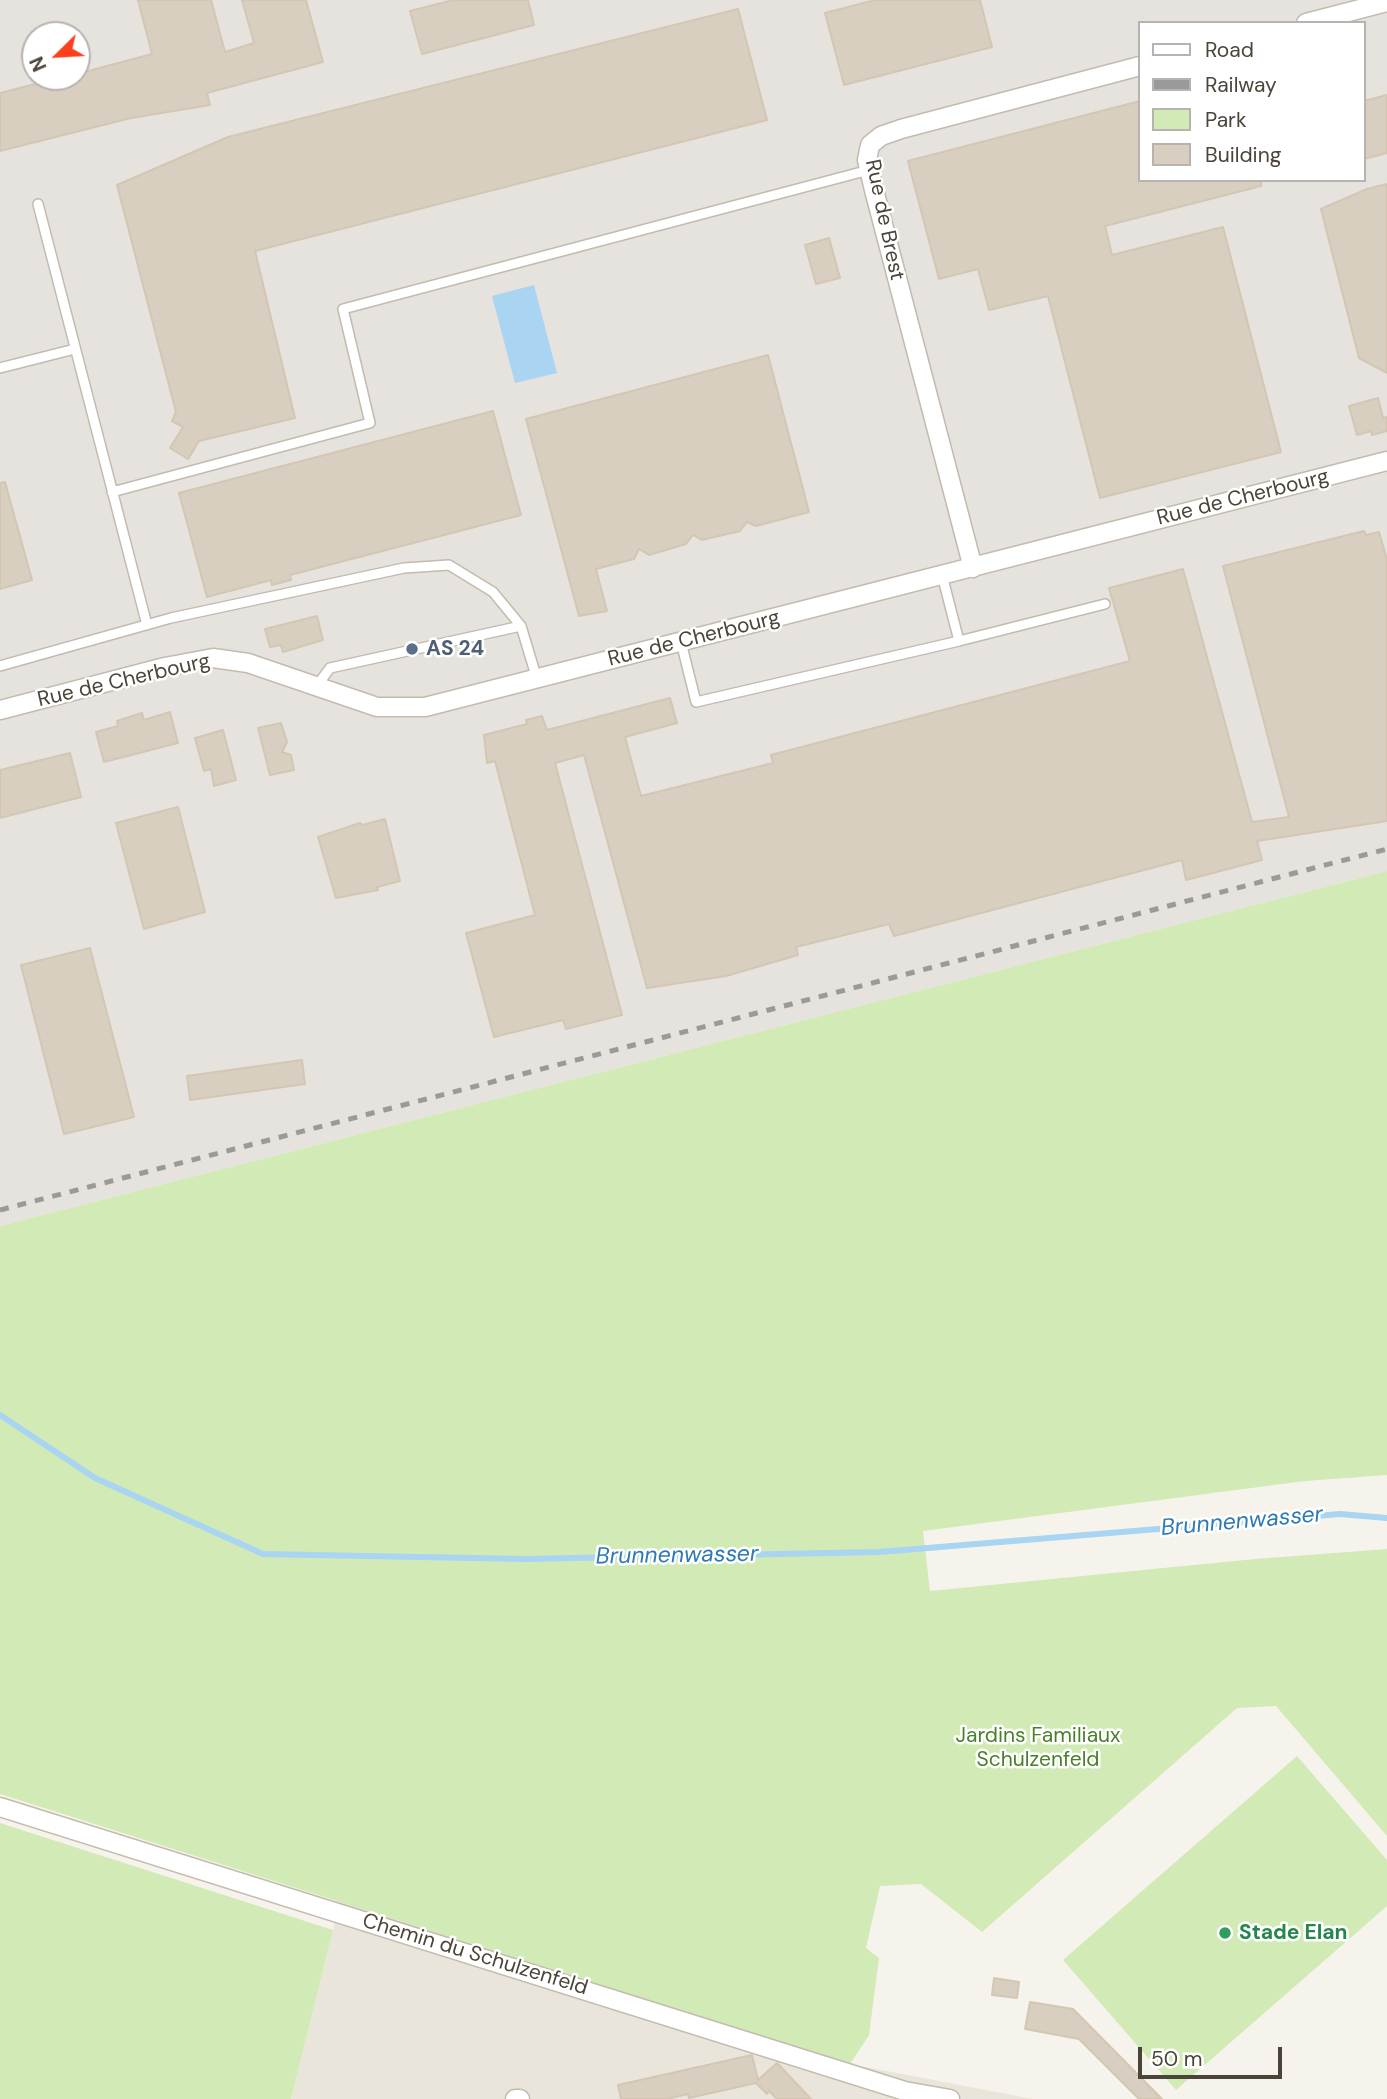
<!DOCTYPE html>
<style>
body{margin:0}
#map{position:relative;width:1387px;height:2099px;overflow:hidden;background:#f6f3ec;font-family:"DM Sans",sans-serif}
canvas{display:block}
.legend{position:absolute;left:1138px;top:21px;width:228px;height:161px;box-sizing:border-box;background:#fff;border:2px solid #b7b4b0;margin:0;padding:9px 12px;list-style:none;font-size:21px;color:#4b4439}
.legend li{display:flex;align-items:center;gap:14px;height:35px}
.legend b{width:35px;border:2px solid #b7b4b0}
.north{position:absolute;left:21px;top:21px;width:70px;height:70px;box-sizing:border-box;background:#fff;border:2px solid #b7b4b0;border-radius:50%;rotate:246deg;font-size:19px;font-weight:700;line-height:28px;text-align:center;color:#4b4439}
.north::after{content:'';display:block;margin:auto;width:24px;height:32px;background:#fc3f1d;clip-path:polygon(50% 0,100% 100%,50% 72%,0 100%)}
.scale{position:absolute;left:1138px;top:2047px;width:144px;height:32px;box-sizing:border-box;border:4px solid #4b4439;border-top:0;padding-left:9px;font-size:21px;line-height:24px;white-space:nowrap;color:#4b4439;-webkit-text-stroke:5px #fff;paint-order:stroke}
</style>
<div id="map">
<canvas width="1387" height="2099"></canvas>
<ul class="legend">
<li><b style="height:9px;background:#fff"></b>Road</li>
<li><b style="height:9px;background:#9a9a9a"></b>Railway</li>
<li><b style="height:19px;background:#d2eab5"></b>Park</li>
<li><b style="height:19px;background:#d8cfc1"></b>Building</li>
</ul>
<div class="north">N</div>
<div class="scale">50 m</div>
</div>
<script>
const c = document.querySelector('canvas').getContext('2d');
c.lineJoin = 'round';
function fillPath(path, color) { c.fillStyle = color; c.fill(path, 'evenodd'); }
const poly = rows => new Path2D(rows.map(r => 'M' + r).join(''));
function trace(path, color, width, dash) { c.strokeStyle = color; c.lineWidth = width; c.lineCap = dash ? 'butt' : 'round'; c.setLineDash(dash || []); c.stroke(path); }
function label(font, color, halo, rows, align = 'center') {
  c.font = font + ' "DM Sans",sans-serif'; c.lineWidth = 5; c.setLineDash([]); c.textBaseline = 'middle'; c.strokeStyle = halo; c.fillStyle = color; for (const [text, x, y, turn = 0] of rows) {
    c.save(); c.translate(x, y); c.rotate((+turn || 0) * Math.PI / 180); c.textAlign = isNaN(turn) ? turn : align; if (halo) c.strokeText(text, 0, 0); c.fillText(text, 0, 0); c.restore();
  }
}
const residential = poly([
 [335,1899,850,2064,1033,2099,291,2099,333,1930,337,1912]
]);
const industrial = poly([
 [0,0,1387,0,1387,871,0,1226],
 [1140,23,1364,23,1364,180,1140,180],
 [35,35,77,35,77,77,35,77]
]);
const green = poly([
 [1387,871,1387,1475,1305,1481,923,1531,930,1591,1255,1559,1387,1549,1387,1836,1276,1706,1237,1708,982,1932,921,1884,880,1886,866,1948,879,1958,869,2035,850,2064,0,1794,0,1226],
 [1297,1756,1387,1860,1387,1906,1176,2090,1063,1960],
 [0,1823,333,1930,291,2099,0,2099]
]);
const water = poly([
 [534,285,557,373,515,383,492,296]
]);
const stream = poly([
 [0,1415,95,1478,263,1554,525,1559,879,1552,1340,1514,1387,1518]
]);
const building = poly([
 [138,0,211,0,225,52,254,43,242,0,306,0,323,62,207,93,210,105,131,118,0,151,0,93,63,77,77,77,77,74,152,54,138,0],
 [453,0,528,0,534,25,422,54,410,11,453,0],
 [875,0,980,0,992,47,844,85,825,13,875,0],
 [738,9,767,120,255,251,295,418,199,441,188,459,170,448,183,427,172,421,176,412,117,185,228,137,738,9],
 [1387,95,1387,153,1364,159,1364,101,1387,95],
 [1140,101,1140,180,1261,180,1261,186,1105,226,1112,255,1223,227,1281,452,1100,498,1048,296,989,310,978,269,939,279,908,161,1140,101],
 [1387,184,1387,373,1359,358,1321,209,1367,189,1387,184],
 [829,238,840,278,816,284,805,245,829,238],
 [768,355,809,512,756,526,747,522,740,531,702,540,693,535,686,544,649,555,639,549,634,559,596,569,607,611,579,616,526,419,768,355],
 [1378,398,1383,418,1387,417,1387,431,1372,435,1371,431,1357,435,1349,406,1378,398],
 [493,411,521,515,290,575,291,580,272,585,271,580,207,597,179,493,493,411],
 [5,482,32,580,0,589,0,483,5,482],
 [1364,531,1366,535,1379,532,1387,560,1387,821,1257,841,1262,860,1186,880,1182,860,894,936,889,924,796,947,798,955,726,976,647,988,584,755,555,763,622,1015,566,1029,563,1020,494,1037,466,933,535,915,495,761,487,763,484,735,527,724,526,720,542,716,547,730,670,698,677,723,625,737,641,796,773,763,771,755,1130,661,1109,588,1183,569,1252,822,1289,817,1223,566,1364,531],
 [317,616,323,640,283,652,281,645,270,647,265,629,317,616],
 [170,712,178,743,104,762,96,732,118,726,117,721,142,713,144,720,170,712],
 [281,723,287,742,282,752,291,755,294,770,270,775,258,728,281,723],
 [223,730,236,780,214,786,211,769,204,771,195,738,223,730],
 [70,753,81,797,0,818,0,770,70,753],
 [178,807,205,912,144,929,116,823,178,807],
 [385,819,400,881,377,887,378,890,336,898,318,837,360,823,362,825,385,819],
 [90,948,134,1117,64,1134,21,965,90,948],
 [302,1060,305,1084,190,1100,187,1076,302,1060],
 [994,1978,1019,1982,1017,1998,992,1995,994,1978],
 [1030,2002,1073,2009,1162,2099,1139,2099,1079,2039,1025,2029,1030,2002],
 [752,2055,758,2080,777,2063,811,2099,777,2099,769,2091,767,2094,756,2083,689,2098,688,2094,667,2099,621,2099,618,2085,752,2055]
]);
const lane = poly([
 [38,204,147,625],
 [0,368,75,349],
 [112,492,370,423,343,309,869,170],
 [959,641,1105,604],
 [681,642,696,702,959,641,942,575],
 [0,666,171,618,404,568,449,565,493,592,521,626,537,679],
 [316,687,330,668,521,626]
]);
const street = poly([
 [1306,23,1387,2],
 [973,568,874,190,867,160,870,145,881,136,901,129,1140,66],
 [0,710,165,667,213,658,248,663,377,707,425,707,1387,461],
 [0,1807,905,2091,950,2099],
 [515,2099,520,2099]
]);
const rail = poly([
 [0,1210,1387,849]
]);
const markers = [
 [412,649,7,"#5c6f8a"],
 [1225,1933,7,"#2e9e5b"]
];
const streetNames = [
 ["Rue de Brest",884,220,78],
 ["Rue de Cherbourg",1243,498,-14],
 ["Rue de Cherbourg",694,639,-14],
 ["Rue de Cherbourg",124,681,-13],
 ["Chemin du Schulzenfeld",475,1955,17]
];
const serviceNames = [
 ["AS 24",426,649]
];
const parkNames = [
 ["Jardins Familiaux",1038,1736],
 ["Schulzenfeld",1038,1760]
];
const leisureNames = [
 ["Stade Elan",1239,1933]
];
const waterNames = [
 ["Brunnenwasser",1242,1522,-5],
 ["Brunnenwasser",677,1556,-1]
];
fillPath(residential, '#eae5da');
fillPath(industrial, '#e6e2dd');
fillPath(green, '#d2eab5');
fillPath(water, '#a9d4f2');
trace(stream, '#a9d4f2', 6);
fillPath(building, '#d8cfc1');
trace(building, '#d3c7b4', 2);
trace(lane, '#c2bbae', 12);
trace(street, '#c2bbae', 21);
trace(lane, '#fff', 9);
trace(street, '#fff', 18);
trace(rail, '#9a9a9a', 5, [9, 9]);
for (const [x, y, r, color] of markers) { const dot = new Path2D(); dot.arc(x, y, r, 0, 2 * Math.PI); c.fillStyle = color; c.fill(dot); trace(dot, '#fff', 2.5); }
label('21px', '#4b4439', '#fff', streetNames);
label('bold 21px', '#4e5e75', '#fff', serviceNames, 'left');
label('21px', '#4a7f2a', '#fff', parkNames);
label('bold 21px', '#27864d', '#fff', leisureNames, 'left');
label('italic 23px', '#2e7ab2', '#fff', waterNames);
</script>
